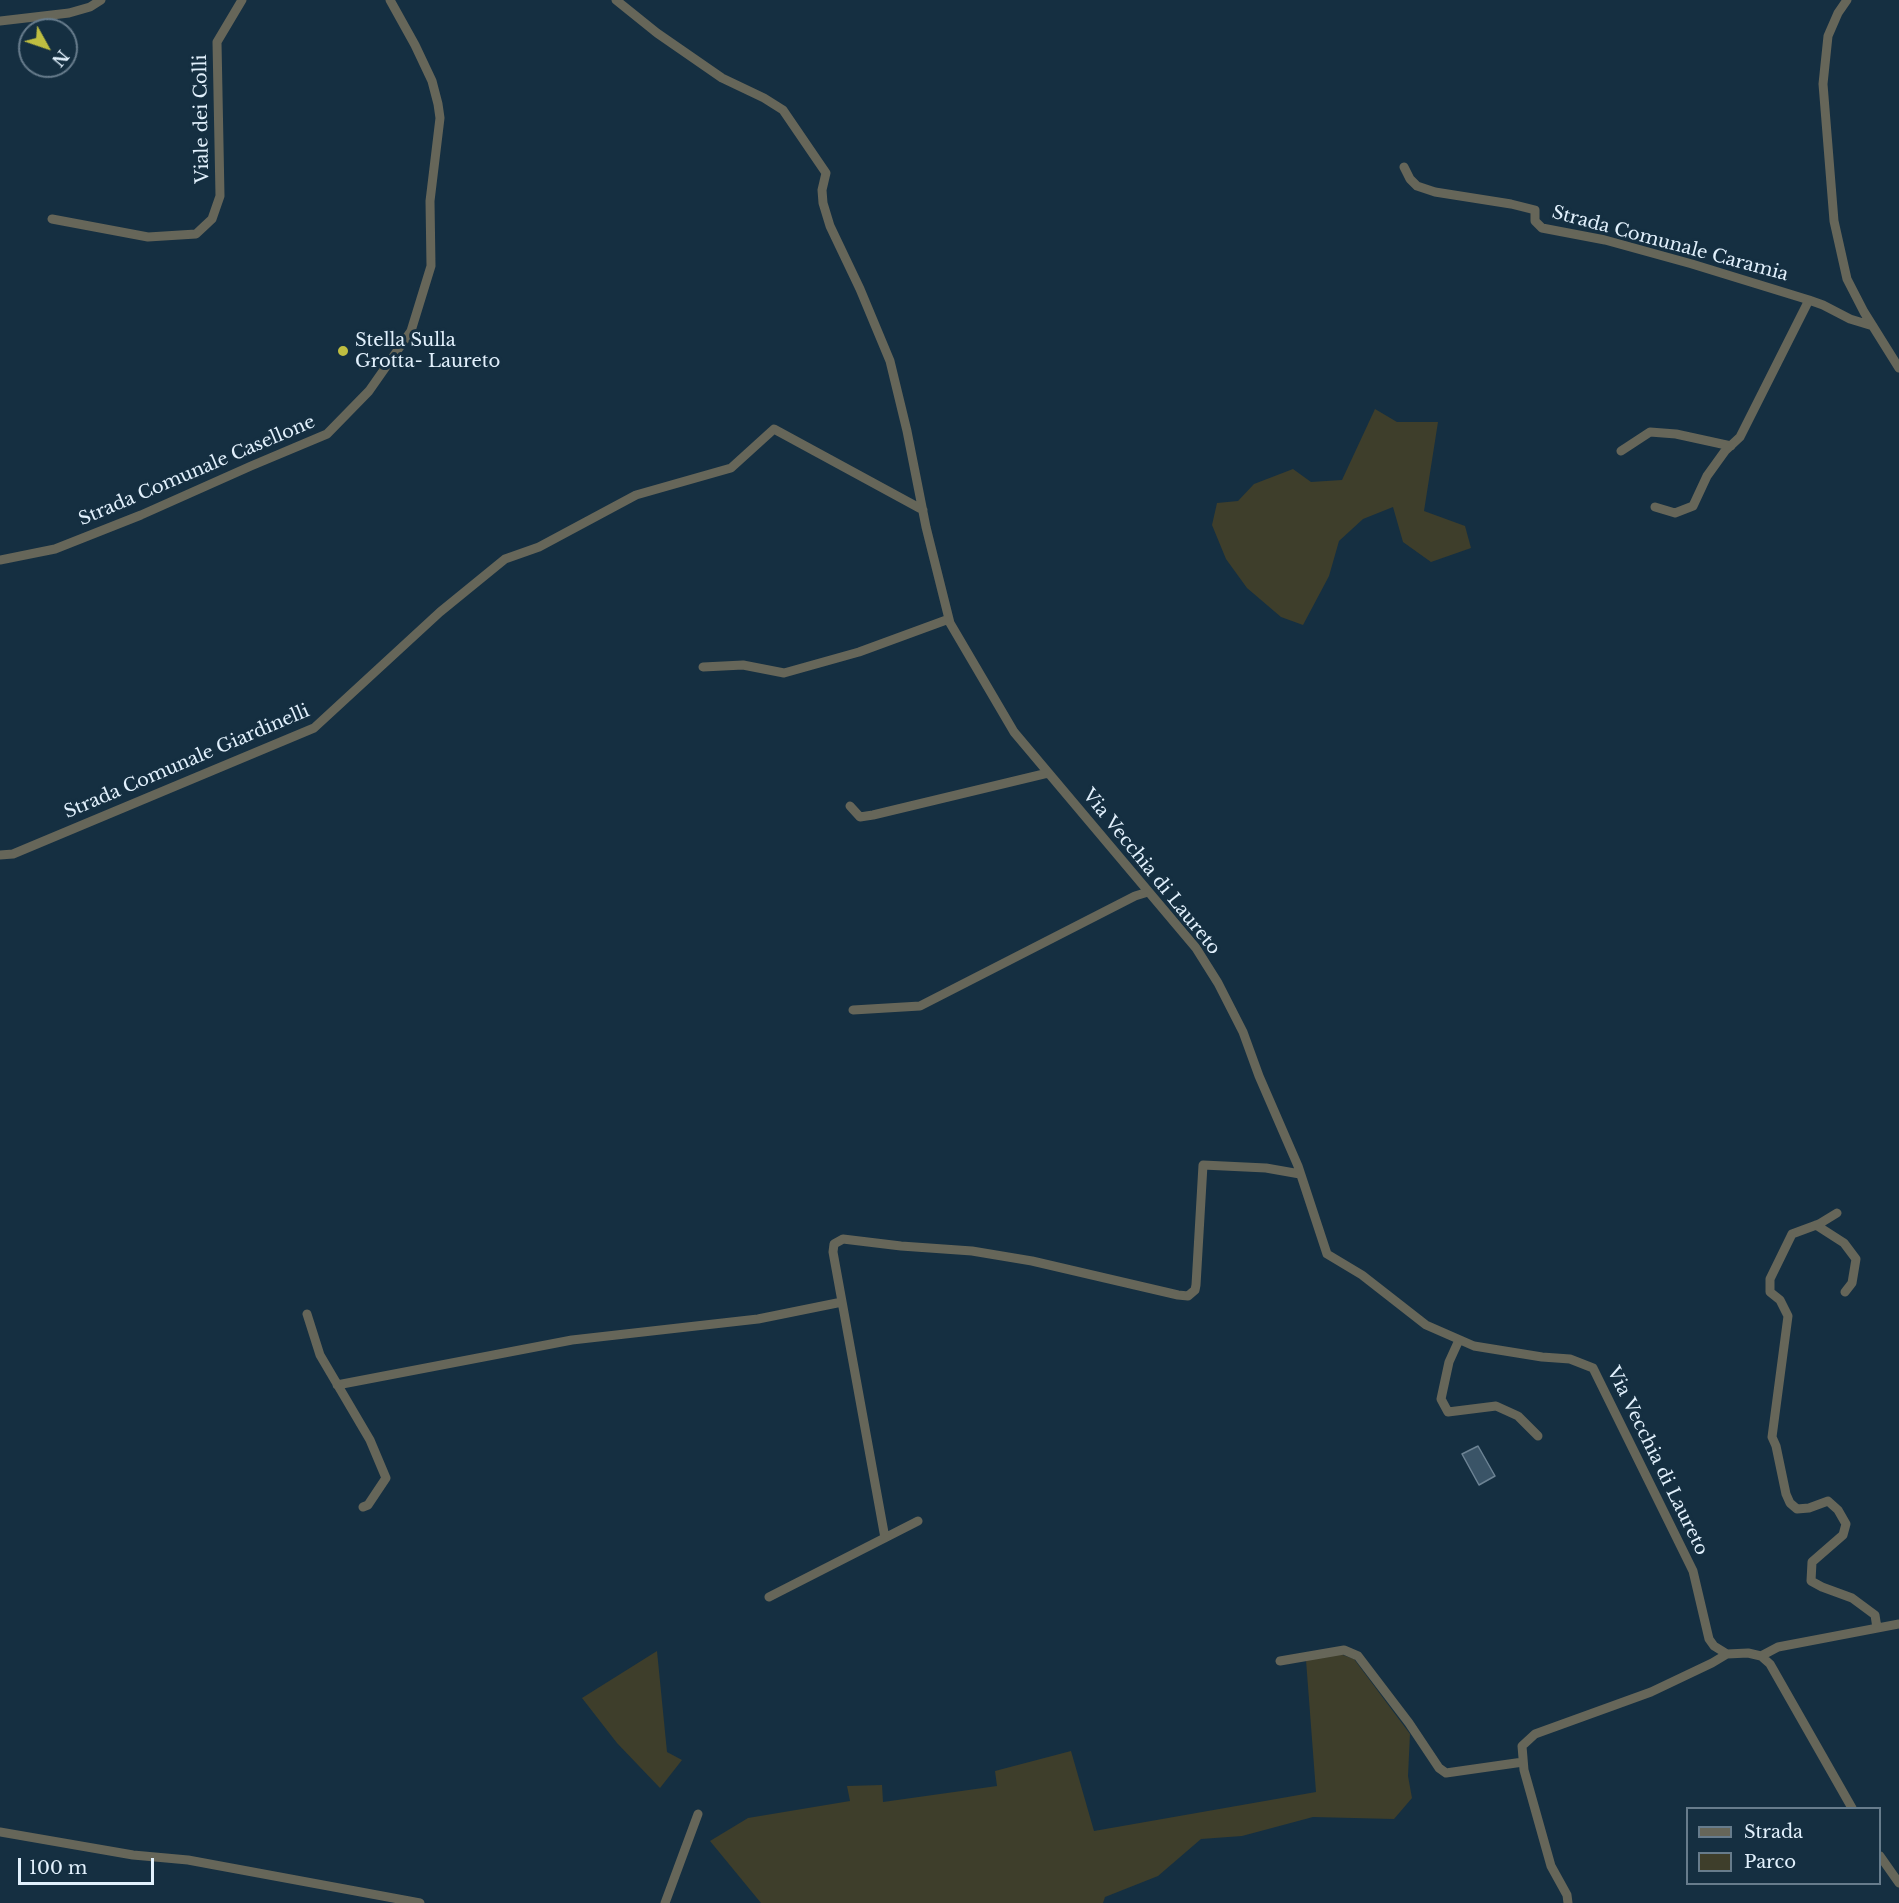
<!DOCTYPE html>
<style>
body{margin:0}
#map{position:relative;width:1899px;height:1903px;overflow:hidden;background:#152f41;font-family:"Libre Baskerville",serif}
canvas{display:block}
.legend{position:absolute;left:1686px;top:1807px;width:195px;height:78px;box-sizing:border-box;background:#152f41;border:2px solid #677c8c;margin:0;padding:8px 10px;list-style:none;font-size:18px;color:#e1f0fc}
.legend li{display:flex;align-items:center;gap:12px;height:30px}
.legend b{width:30px;border:2px solid #677c8c}
.north{position:absolute;left:18px;top:18px;width:60px;height:60px;box-sizing:border-box;background:#152f41;border:2px solid #677c8c;border-radius:50%;rotate:130deg;font-size:16px;font-weight:700;line-height:24px;text-align:center;color:#e1f0fc}
.north::after{content:'';display:block;margin:auto;width:21px;height:27px;background:#bfbe41;clip-path:polygon(50% 0,100% 100%,50% 72%,0 100%)}
.scale{position:absolute;left:18px;top:1858px;width:136px;height:27px;box-sizing:border-box;border:3px solid #e1f0fc;border-top:0;padding-left:8px;font-size:18px;line-height:21px;white-space:nowrap;color:#e1f0fc;-webkit-text-stroke:4px #152f41;paint-order:stroke}
</style>
<div id="map">
<canvas width="1899" height="1903"></canvas>
<ul class="legend">
<li><b style="height:8px;background:#666659"></b>Strada</li>
<li><b style="height:16px;background:#3e3e2b"></b>Parco</li>
</ul>
<div class="north">N</div>
<div class="scale">100 m</div>
</div>
<script>
const c = document.querySelector('canvas').getContext('2d');
c.lineJoin = 'round';
function fillPath(path, color) { c.fillStyle = color; c.fill(path, 'evenodd'); }
const poly = rows => new Path2D(rows.map(r => 'M' + r).join(''));
function trace(path, color, width, dash) { c.strokeStyle = color; c.lineWidth = width; c.lineCap = dash ? 'butt' : 'round'; c.setLineDash(dash || []); c.stroke(path); }
function label(font, color, halo, rows, align = 'center') {
  c.font = font + ' "Libre Baskerville",serif'; c.lineWidth = 6; c.setLineDash([]); c.textBaseline = 'middle'; c.strokeStyle = halo; c.fillStyle = color; for (const [text, x, y, turn = 0] of rows) {
    c.save(); c.translate(x, y); c.rotate((+turn || 0) * Math.PI / 180); c.textAlign = isNaN(turn) ? turn : align; if (halo) c.strokeText(text, 0, 0); c.fillText(text, 0, 0); c.restore();
  }
}
const green = poly([
 [1375,409,1397,422,1438,422,1424,511,1465,526,1471,548,1431,562,1403,542,1393,507,1363,519,1339,541,1329,576,1303,625,1281,617,1247,588,1226,559,1212,525,1217,503,1238,501,1254,484,1293,469,1311,482,1342,480],
 [657,1651,667,1752,682,1760,660,1788,617,1743,582,1698],
 [1340,1654,1354,1659,1410,1734,1408,1776,1412,1798,1394,1819,1313,1817,1242,1836,1201,1839,1158,1876,1105,1897,1103,1903,761,1903,710,1841,748,1818,850,1801,847,1786,882,1785,883,1802,997,1786,995,1771,1071,1751,1094,1831,1316,1792,1306,1660]
]);
const water = poly([
 [1478,1446,1495,1476,1479,1485,1462,1454,1478,1446]
]);
const minor = poly([
 [616,0,657,33,722,78,764,98,783,110,826,173,822,190,823,203,830,226,860,289,890,361,907,431,926,527,950,623,1014,732,1196,948,1218,983,1243,1032,1259,1076,1298,1166,1327,1254,1362,1275,1426,1325,1474,1346,1542,1357,1570,1359,1593,1368,1693,1571,1709,1639,1714,1646,1727,1654,1748,1653,1761,1656,1770,1664,1852,1808],
 [1847,0,1838,13,1828,36,1823,84,1834,221,1847,279,1864,312,1899,368],
 [0,21,69,13,90,7,101,0],
 [1404,167,1410,179,1417,186,1435,192,1511,204,1535,210,1535,221,1542,228,1605,240,1692,264,1809,300,1823,305,1850,319,1873,326],
 [52,219,148,237,196,234,212,219,220,196,217,42,242,0],
 [1621,451,1650,432,1676,434,1731,446],
 [1655,507,1675,513,1693,506,1707,476,1725,451,1740,437,1809,300],
 [0,560,55,549,141,515,251,466,327,434,369,391,411,331,431,266,430,201,440,118,438,104,432,81,415,45,390,0],
 [703,667,743,665,784,673,859,652,949,619],
 [850,806,860,817,873,815,1048,773],
 [0,855,13,854,314,728,440,612,505,559,539,547,636,495,731,468,774,429,923,510],
 [853,1010,920,1006,1135,896,1148,892],
 [1837,1213,1819,1224,1792,1234,1770,1279,1770,1292,1780,1300,1788,1316,1772,1437,1776,1446,1786,1494,1790,1503,1797,1509,1809,1508,1828,1501,1838,1510,1846,1524,1843,1535,1812,1562,1811,1581,1822,1587,1852,1598,1875,1615,1877,1628],
 [1816,1225,1844,1243,1856,1259,1852,1283,1845,1292],
 [307,1314,320,1355,370,1440,386,1478,368,1505,363,1507],
 [1459,1340,1449,1362,1441,1399,1448,1412,1496,1406,1518,1416,1538,1436],
 [337,1385,572,1340,758,1319,842,1302],
 [885,1538,833,1252,834,1244,843,1239,901,1246,972,1251,1032,1261,1178,1295,1188,1296,1195,1290,1196,1285,1203,1165,1266,1168,1300,1174],
 [769,1597,918,1521],
 [1761,1656,1778,1647,1899,1624],
 [1280,1661,1344,1650,1358,1656,1409,1723,1439,1768,1446,1773,1523,1762],
 [0,1832,133,1855,188,1860,420,1903],
 [1880,1856,1899,1883],
 [665,1903,698,1814],
 [1568,1903,1567,1895,1551,1866,1524,1770,1522,1746,1535,1734,1651,1692,1712,1663,1727,1654]
]);
const markers = [
 [343,351,6,"#bfbe41"]
];
const streetNames = [
 ["Viale dei Colli",202,119,-91],
 ["Strada Comunale Caramia",1670,244,15],
 ["Strada Comunale Casellone",197,471,-23],
 ["Strada Comunale Giardinelli",187,762,-23],
 ["Via Vecchia di Laureto",1151,872,51],
 ["Via Vecchia di Laureto",1657,1461,64]
];
const poiNames = [
 ["Stella Sulla",355,341],
 ["Grotta- Laureto",355,362]
];
fillPath(green, '#3e3e2b');
fillPath(water, '#3a5467');
trace(water, '#6c8394', 1.5);
trace(minor, '#666659', 9);
for (const [x, y, r, color] of markers) { const dot = new Path2D(); dot.arc(x, y, r, 0, 2 * Math.PI); c.fillStyle = color; c.fill(dot); trace(dot, '#152f41', 2); }
label('18px', '#e1f0fc', '#152f41', streetNames);
label('18px', '#e1f0fc', '#152f41', poiNames, 'left');
</script>
